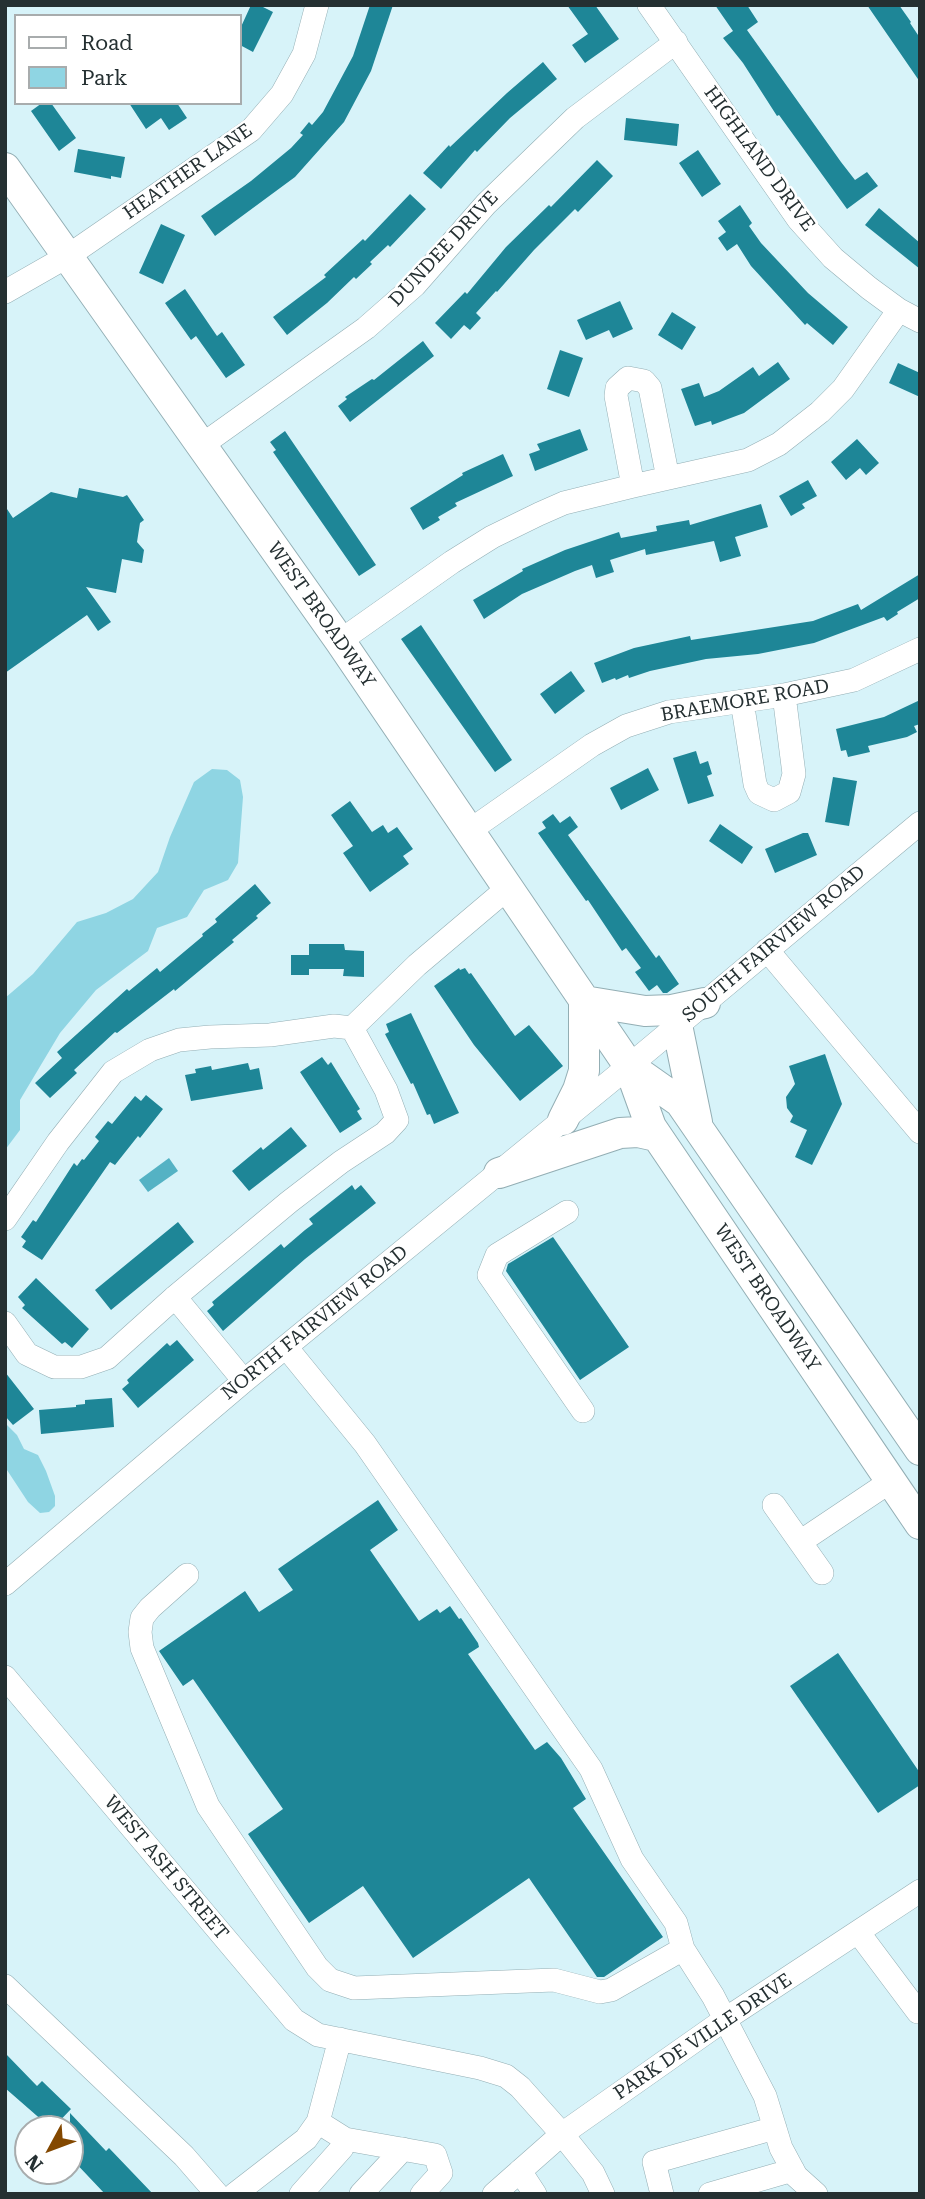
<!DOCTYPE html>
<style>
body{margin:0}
#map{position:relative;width:925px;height:2199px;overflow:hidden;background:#d7f3f9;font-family:"Roboto Serif",serif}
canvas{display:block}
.frame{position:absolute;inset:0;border:7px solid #253032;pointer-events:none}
.legend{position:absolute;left:14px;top:14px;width:228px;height:91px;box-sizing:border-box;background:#fff;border:2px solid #a8acad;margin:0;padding:9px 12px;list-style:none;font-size:21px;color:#253032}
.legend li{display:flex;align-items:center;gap:14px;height:35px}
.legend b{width:35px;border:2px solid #a8acad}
.north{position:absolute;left:14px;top:2115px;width:70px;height:70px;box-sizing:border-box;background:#fff;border:2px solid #a8acad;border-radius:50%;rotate:229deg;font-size:19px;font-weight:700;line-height:28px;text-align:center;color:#253032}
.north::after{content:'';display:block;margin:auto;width:24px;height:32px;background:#834800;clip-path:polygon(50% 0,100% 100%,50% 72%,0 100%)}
</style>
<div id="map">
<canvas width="925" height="2199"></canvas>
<div class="frame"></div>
<ul class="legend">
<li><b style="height:9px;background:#fff"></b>Road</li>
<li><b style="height:19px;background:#8fd5e3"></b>Park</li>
</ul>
<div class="north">N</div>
</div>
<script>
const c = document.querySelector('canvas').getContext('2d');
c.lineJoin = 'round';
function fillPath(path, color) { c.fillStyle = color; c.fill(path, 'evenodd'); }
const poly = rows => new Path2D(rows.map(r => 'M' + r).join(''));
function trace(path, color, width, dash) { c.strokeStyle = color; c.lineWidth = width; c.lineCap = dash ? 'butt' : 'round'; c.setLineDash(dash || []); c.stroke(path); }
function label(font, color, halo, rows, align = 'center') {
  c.font = font + ' "Roboto Serif",serif'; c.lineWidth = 5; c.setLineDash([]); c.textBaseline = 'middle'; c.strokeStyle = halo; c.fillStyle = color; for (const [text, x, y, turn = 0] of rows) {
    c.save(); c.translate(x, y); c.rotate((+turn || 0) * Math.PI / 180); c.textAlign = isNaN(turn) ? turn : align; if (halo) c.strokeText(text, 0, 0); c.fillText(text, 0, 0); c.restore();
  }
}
const green = poly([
 [212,769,227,770,240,780,243,797,238,863,228,880,204,890,187,917,157,928,148,951,96,990,60,1033,20,1100,20,1130,5,1150,5,998,33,974,77,922,106,913,133,899,158,872,170,837,194,782],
 [5,1423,17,1435,24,1449,38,1455,46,1471,55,1496,55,1506,49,1512,40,1513,28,1502,5,1467]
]);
const water = poly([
 [169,1158,178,1171,148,1192,139,1180]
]);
const building = poly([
 [251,5,259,5,273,12,253,52,240,45,240,29],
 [370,5,393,5,371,71,344,122,295,177,215,236,201,216,251,181,291,148,303,135,300,133,309,122,312,125,323,112,353,56],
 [567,5,595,5,619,39,585,63,572,45,588,34],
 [715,5,747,5,758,22,747,30,841,162,855,180,867,172,878,186,847,209,779,115,777,116,743,63,723,38,733,31],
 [867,5,899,5,911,22,910,23,920,38,920,82],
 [543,62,557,79,510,118,477,152,475,150,441,189,423,173,449,145,450,147,507,93],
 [42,103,51,103,76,138,59,151,31,111],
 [129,103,177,103,187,118,169,130,161,118,146,129],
 [626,118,679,124,677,146,624,140],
 [78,149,125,157,121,178,111,176,111,179,74,172],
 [698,150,721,184,702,197,679,163],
 [597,160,613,176,578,212,575,209,534,250,497,292,496,291,476,313,481,318,470,330,464,325,451,339,435,323,465,292,467,294,506,247,549,205,551,207],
 [410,194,426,209,390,247,388,245,370,262,372,264,356,279,354,277,327,303,287,335,273,317,326,277,324,275,363,239,365,241],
 [740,205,752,223,749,226,761,243,808,293,848,327,833,345,807,323,805,325,751,266,737,244,727,251,718,238,726,232,718,221],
 [879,208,920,243,920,269,865,225],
 [161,224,185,235,163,284,139,273],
 [185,289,217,336,222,332,245,365,226,378,196,336,191,340,165,303],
 [620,301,633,329,613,338,609,330,586,340,577,320],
 [672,312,696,327,682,350,658,335],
 [423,341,434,356,350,422,338,406,347,399,345,397,372,379,374,380],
 [560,350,583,358,569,397,547,389],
 [778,362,790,379,744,413,712,425,711,421,695,426,681,389,699,383,704,397,719,391,753,367,759,376],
 [898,363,920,373,920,397,889,383],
 [580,429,588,450,535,471,529,454,540,450,537,444],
 [285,431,376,565,359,576,273,452,276,450,270,442],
 [857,439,879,463,866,475,860,468,846,480,831,462],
 [503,454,513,476,455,503,457,506,438,517,440,520,423,530,410,508,463,475,462,473],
 [808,480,817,496,802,504,805,508,791,516,779,496],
 [79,488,123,497,127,495,144,520,140,523,137,542,144,550,142,563,122,559,116,593,86,587,111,622,98,631,87,615,5,673,5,506,13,518,51,492,77,498],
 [761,504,768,527,735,537,741,556,720,562,714,541,646,555,645,549,610,560,614,572,596,578,592,565,575,571,522,594,484,619,473,600,523,571,522,569,565,550,619,532,621,538,657,531,656,526,689,520,690,525],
 [920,574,920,598,897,612,898,614,887,621,884,617,814,643,758,654,706,659,650,671,629,678,628,675,616,680,615,678,602,683,594,663,634,648,690,636,691,640,813,621,858,604,861,610],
 [421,625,512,760,495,772,401,639],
 [571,671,585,691,555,714,540,694],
 [920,700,920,724,914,726,917,732,907,737,868,746,870,752,848,757,846,750,841,751,836,729,884,717],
 [696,751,700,764,708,761,712,774,707,776,714,796,688,804,673,758],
 [648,768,659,790,621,810,610,788],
 [833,777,857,781,849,826,825,822],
 [350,801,372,832,383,825,388,833,397,827,413,849,403,856,409,864,370,892,343,853,353,846,331,815],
 [553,814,560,823,570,816,578,827,568,835,656,958,659,955,679,984,667,993,663,993,657,985,649,991,635,972,641,968,626,948,622,951,588,900,586,901,538,833,546,828,542,822],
 [720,824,753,847,742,864,709,841],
 [803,833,808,833,817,855,775,873,765,849],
 [255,884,271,903,256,916,258,918,232,940,234,942,175,991,174,989,117,1033,115,1032,74,1070,77,1073,50,1098,35,1083,62,1058,57,1052,127,989,129,991,157,968,160,972,203,936,202,934,217,922,215,919],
 [309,944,344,944,345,950,364,951,364,977,343,976,344,969,309,969,309,975,291,975,291,955,309,955],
 [459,968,460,970,465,968,469,974,471,973,515,1036,529,1025,563,1066,520,1101,474,1045,434,986],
 [411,1013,459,1113,434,1124,430,1114,427,1115,413,1083,411,1084,385,1034,389,1032,386,1024],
 [825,1054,842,1104,812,1165,795,1157,807,1130,790,1122,793,1116,787,1108,786,1097,795,1084,789,1066],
 [322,1057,328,1065,331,1062,360,1109,357,1111,362,1119,340,1133,300,1072],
 [248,1063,250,1070,259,1068,263,1089,191,1101,185,1075,196,1073,195,1069,211,1066,212,1070],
 [146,1095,163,1109,140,1138,138,1136,115,1165,110,1162,42,1260,22,1247,26,1241,21,1237,33,1220,36,1222,74,1163,77,1166,82,1159,84,1160,99,1141,95,1137,108,1121,112,1124,135,1096,141,1101],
 [291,1127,307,1146,249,1191,232,1171,261,1147,263,1150],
 [352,1185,355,1190,361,1185,376,1203,305,1259,223,1331,207,1311,214,1305,212,1302,281,1244,284,1248,305,1230,313,1224,309,1219],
 [178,1222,194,1242,111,1310,95,1290],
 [553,1237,629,1347,580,1380,506,1271,508,1264],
 [36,1278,89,1329,72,1348,65,1342,62,1344,22,1308,25,1305,18,1297],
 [177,1340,194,1360,138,1408,122,1389,129,1383,127,1380,167,1343,170,1346],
 [5,1372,34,1409,13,1425,5,1416],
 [112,1398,114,1427,41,1434,39,1410,76,1407,76,1405,85,1404,85,1400],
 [378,1500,398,1530,370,1550,419,1621,437,1609,440,1613,450,1606,459,1619,461,1618,478,1643,479,1647,468,1654,535,1750,547,1742,561,1758,586,1799,573,1808,663,1937,604,1977,597,1977,529,1878,413,1958,363,1886,309,1923,248,1834,283,1809,193,1679,183,1686,159,1651,245,1591,259,1612,293,1590,278,1569],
 [838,1653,920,1773,920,1785,878,1813,790,1686],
 [5,2053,37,2086,42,2081,71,2109,52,2129,5,2088],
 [70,2113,106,2151,109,2148,153,2194,105,2194,70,2157]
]);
const minor = poly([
 [649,5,798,219,833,258,869,288,899,310,920,321],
 [5,292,68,256,251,130,282,94,304,54,317,5],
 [202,445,366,328,415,285,486,204,575,118,676,42],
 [633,486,616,396,617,388,628,378,644,381,650,388,668,478],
 [340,641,452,562,492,537,539,514,564,503,633,486,748,460,779,444,820,412,843,389,899,310],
 [742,701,755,784,759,793,774,800,789,792,794,774,784,695],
 [469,831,592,745,626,726,669,712,784,695,854,680,920,649],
 [767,950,920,1132],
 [352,1028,417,965,508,888],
 [567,1212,497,1255,489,1275,583,1411],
 [5,1219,58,1142,113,1072,150,1050,179,1040,210,1037,270,1035,334,1026,352,1028],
 [175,1297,244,1381],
 [5,1323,27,1354,54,1367,81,1367,107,1358,175,1297,289,1202,341,1162,385,1133,397,1120,386,1090,352,1028],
 [286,1347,365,1444,591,1769,632,1859,676,1923,683,1949,713,1996,765,2096,781,2148,796,2176,816,2194],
 [774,1505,822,1573],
 [800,1542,891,1481],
 [187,1575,150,1608,142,1618,140,1632,142,1648,208,1806,317,1967,330,1980,354,1988,554,1980,600,1992,611,1990,683,1949],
 [5,1584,244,1381,629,1066,920,823],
 [5,1677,294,2020,318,2035,480,2068,506,2076,520,2087,562,2134,593,2173,603,2194],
 [858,1932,918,2012],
 [5,1986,184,2156,217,2194],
 [318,2122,345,2139,435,2155,441,2173,422,2194],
 [520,2171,535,2194],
 [235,2194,306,2139,318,2122,340,2039],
 [301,2194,342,2148,345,2139],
 [361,2194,403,2149],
 [494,2194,562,2134,724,2020,920,1891],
 [662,2194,654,2162,775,2128],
 [710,2194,793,2170]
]);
const major = poly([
 [5,168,340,641,629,1066,651,1127,920,1524],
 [677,1025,697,1122],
 [629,1066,680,1102,920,1450],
 [563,1120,578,1090,584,1071,584,1001,645,1011,672,1010,705,1003],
 [499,1173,620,1133,638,1132,656,1136]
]);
const streetNames = [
 ["HIGHLAND DRIVE",759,159,54],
 ["HEATHER LANE",188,172,-35],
 ["DUNDEE DRIVE",444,249,-47],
 ["WEST BROADWAY",321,615,55],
 ["BRAEMORE ROAD",745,701,-10],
 ["SOUTH FAIRVIEW ROAD",774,944,-40],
 ["WEST BROADWAY",767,1298,56],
 ["NORTH FAIRVIEW ROAD",315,1323,-39],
 ["WEST ASH STREET",166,1868,50],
 ["PARK DE VILLE DRIVE",703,2037,-34]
];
fillPath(green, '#8fd5e3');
fillPath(water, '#54b2c4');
fillPath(building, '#1e8697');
trace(minor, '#93aeb4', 24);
trace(major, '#93aeb4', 32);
trace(minor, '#fff', 23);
trace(major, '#fff', 30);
label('19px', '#253032', '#fff', streetNames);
</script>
